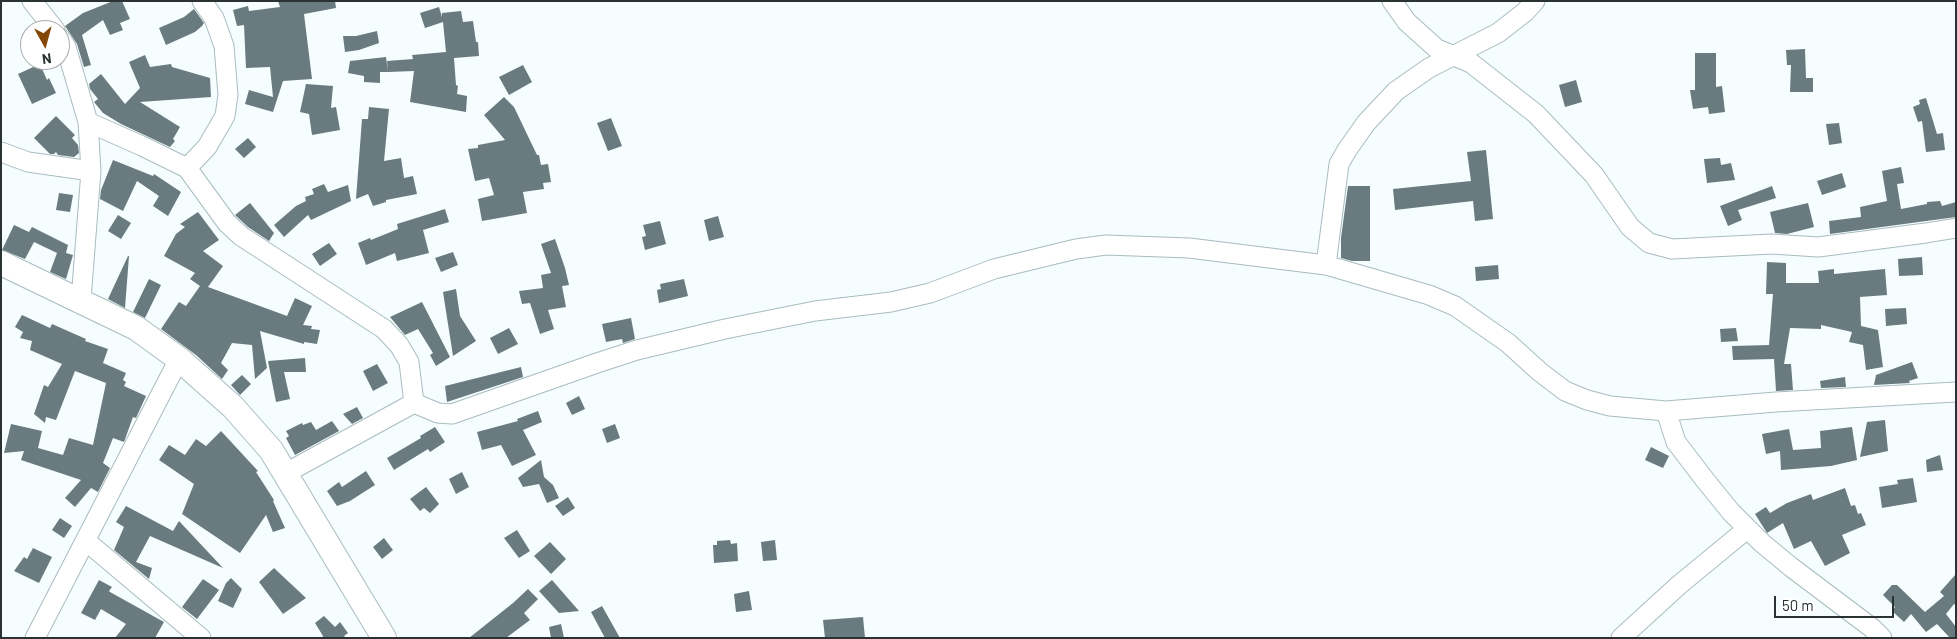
<!DOCTYPE html>
<style>
body{margin:0}
#map{position:relative;width:1957px;height:639px;overflow:hidden;background:#f5fdfe;font-family:Barlow,sans-serif}
canvas{display:block}
.frame{position:absolute;inset:0;border:2px solid #2b3233;pointer-events:none}
.north{position:absolute;left:20px;top:20px;width:50px;height:50px;box-sizing:border-box;background:#fff;border:1px solid #aaadad;border-radius:50%;rotate:173deg;font-size:14px;font-weight:700;line-height:20px;text-align:center;color:#2b3233}
.north::after{content:'';display:block;margin:auto;width:18px;height:22px;background:#844606;clip-path:polygon(50% 0,100% 100%,50% 72%,0 100%)}
.scale{position:absolute;left:1774px;top:596px;width:120px;height:22px;box-sizing:border-box;border:2px solid #2b3233;border-top:0;padding-left:6px;font-size:15px;line-height:18px;white-space:nowrap;color:#2b3233;-webkit-text-stroke:4px #fff;paint-order:stroke}
</style>
<div id="map">
<canvas width="1957" height="639"></canvas>
<div class="frame"></div>
<div class="north">N</div>
<div class="scale">50 m</div>
</div>
<script>
const c = document.querySelector('canvas').getContext('2d');
c.lineJoin = 'round';
function fillPath(path, color) { c.fillStyle = color; c.fill(path, 'evenodd'); }
const poly = rows => new Path2D(rows.map(r => 'M' + r).join(''));
function trace(path, color, width, dash) { c.strokeStyle = color; c.lineWidth = width; c.lineCap = dash ? 'butt' : 'round'; c.setLineDash(dash || []); c.stroke(path); }
const building = poly([
 [113,1,122,1,130,19,120,23,123,30,110,35,103,20,82,35,91,65,84,67,77,44,65,26,83,13],
 [278,1,335,1,336,8,304,14,312,79,283,81,273,112,245,104,249,90,273,97,270,67,246,68,244,25,237,26,233,10,248,6,249,11,280,7],
 [439,7,442,17,442,13,461,11,463,22,473,21,476,42,478,42,479,56,454,58,456,85,458,86,457,94,467,96,466,112,410,102,414,71,388,72,387,61,413,59,412,55,446,52,443,22,425,28,420,13],
 [194,9,204,23,202,26,195,32,166,45,159,28,184,17],
 [377,31,379,43,359,50,345,52,343,36,356,36],
 [1805,49,1806,78,1813,78,1813,92,1790,92,1791,65,1787,65,1786,50],
 [1695,53,1716,53,1716,87,1722,86,1725,112,1709,114,1708,107,1693,109,1690,90,1695,90],
 [145,55,150,67,171,64,172,67,210,78,211,97,140,102,180,127,173,139,175,141,170,147,121,124,103,113,94,102,98,99,90,89,89,84,101,74,125,104,140,88,129,62],
 [386,57,388,72,380,72,380,83,364,82,364,76,348,73,350,61],
 [40,64,47,80,49,78,56,93,32,104,18,74],
 [523,65,532,82,509,95,499,77],
 [1576,80,1582,102,1565,107,1559,85],
 [306,84,333,86,331,108,336,107,340,130,312,135,309,114,300,112],
 [504,97,514,107,537,155,539,155,541,165,548,164,551,182,543,183,544,189,523,192,527,213,482,221,478,199,494,195,489,178,475,181,468,149,478,148,478,145,505,140,484,115],
 [1926,98,1937,134,1943,133,1945,150,1926,152,1922,121,1918,122,1913,107,1920,104,1919,100],
 [369,107,389,109,384,161,401,158,404,178,413,176,417,194,386,200,386,202,373,206,368,194,356,199,362,119,368,119],
 [56,116,75,135,72,138,78,145,79,153,74,157,58,155,56,152,54,154,50,154,34,138],
 [611,118,622,146,608,151,597,123],
 [1839,123,1842,143,1829,145,1826,124],
 [248,138,256,147,244,158,235,149],
 [1486,150,1493,219,1475,221,1473,201,1395,210,1393,189,1471,181,1467,152],
 [1720,158,1721,165,1731,163,1735,180,1707,183,1704,159],
 [113,160,153,176,154,174,181,192,168,216,153,206,159,196,137,181,123,211,100,199,101,190],
 [1901,167,1904,183,1897,184,1901,209,1927,204,1927,202,1940,201,1942,206,1956,202,1956,217,1830,234,1829,221,1861,217,1860,207,1887,201,1882,171],
 [1842,173,1846,187,1822,195,1817,181],
 [324,184,328,192,348,185,351,201,311,220,308,215,284,237,274,225,296,206,306,201,305,197,314,194,312,189],
 [1348,186,1370,186,1370,261,1352,261,1341,258,1341,238],
 [1772,186,1776,198,1738,210,1742,220,1728,226,1720,206],
 [59,193,73,195,70,212,56,210],
 [250,203,274,233,269,241,248,227,235,215],
 [1808,203,1814,227,1787,234,1775,233,1770,212],
 [445,209,449,222,423,230,429,253,397,261,395,253,366,265,358,243,370,238,371,240,398,229,397,224],
 [198,212,219,240,203,251,223,266,208,287,287,316,295,298,312,306,303,325,312,326,311,329,320,330,317,344,304,342,304,344,260,331,267,368,255,379,252,345,232,343,221,363,228,370,222,379,196,355,161,329,179,302,186,306,200,286,190,279,195,273,164,256,176,234,185,227,180,224],
 [118,215,131,223,121,239,108,231],
 [718,216,724,237,709,241,704,220],
 [660,221,666,244,645,250,642,237,646,236,643,225],
 [14,225,29,232,32,227,68,245,66,253,73,255,66,279,50,272,57,253,34,242,25,259,2,250],
 [555,239,565,268,569,285,562,286,566,307,548,310,554,329,540,334,530,303,522,304,519,291,543,288,541,275,551,273,541,244],
 [329,243,337,254,320,266,312,254],
 [453,252,458,265,441,272,435,258],
 [128,256,129,256,125,308,108,299],
 [1922,257,1923,275,1899,276,1898,259],
 [1767,262,1786,263,1786,283,1819,283,1818,271,1834,269,1834,274,1885,269,1887,295,1860,297,1861,326,1878,330,1883,367,1866,370,1863,345,1849,342,1852,332,1821,325,1821,329,1790,328,1784,364,1791,364,1793,390,1776,391,1774,359,1733,360,1732,346,1769,345,1773,294,1766,294],
 [1498,265,1499,279,1476,281,1475,267],
 [149,279,161,285,145,318,133,312],
 [684,279,688,296,659,303,657,290,661,289,660,284],
 [456,289,460,316,476,341,453,356,443,292],
 [422,302,450,357,436,366,430,355,433,353,418,329,405,335,390,317],
 [1906,308,1907,324,1886,326,1885,309],
 [22,315,50,328,52,324,86,339,85,341,108,349,103,363,126,373,123,380,126,382,124,386,146,396,136,418,133,417,124,442,113,438,103,463,110,468,98,492,91,488,75,507,65,498,81,480,21,460,24,451,4,453,11,424,42,431,38,448,63,455,69,438,93,445,106,383,75,371,56,420,46,417,45,423,34,414,44,385,48,387,62,364,30,350,32,341,20,338,23,332,15,327],
 [631,318,635,339,623,343,622,339,606,342,602,324],
 [509,328,518,344,498,354,490,338],
 [1736,328,1738,341,1721,342,1720,329],
 [305,358,306,372,284,372,290,399,276,402,268,361],
 [1912,362,1918,378,1909,381,1910,383,1874,385,1876,375],
 [377,364,388,383,373,391,363,371],
 [521,367,523,377,447,402,445,386],
 [242,375,251,384,240,395,231,385],
 [1845,377,1846,387,1821,388,1820,381],
 [579,396,585,409,572,415,566,403],
 [357,407,363,418,352,424,343,414],
 [538,411,542,422,523,430,536,455,512,466,501,445,482,450,477,432,518,421,517,419],
 [1885,420,1888,451,1860,457,1867,422],
 [332,421,339,431,295,455,286,438,289,436,286,431,302,423,303,425,311,422,316,430],
 [615,424,620,438,607,443,602,429],
 [435,427,445,442,430,452,428,449,394,470,387,458,421,438,420,436],
 [1852,427,1857,460,1831,466,1781,470,1780,451,1766,454,1762,434,1789,429,1793,450,1821,448,1820,431],
 [221,431,258,471,256,472,274,500,273,501,285,528,273,532,266,515,240,553,182,514,194,484,159,460,169,445,185,455,196,439,206,446],
 [1651,447,1669,456,1663,468,1645,460],
 [1940,455,1943,470,1927,472,1926,460],
 [541,460,544,477,553,485,559,498,547,503,539,484,523,487,518,478],
 [366,471,375,485,350,501,337,506,327,491,339,482,342,487],
 [462,472,469,487,456,494,449,479],
 [1913,478,1917,502,1882,508,1879,487,1898,484,1897,480],
 [426,487,439,504,430,513,424,508,420,511,410,499],
 [1845,488,1851,506,1855,505,1858,514,1861,513,1866,525,1842,535,1850,553,1825,566,1811,541,1794,549,1783,523,1767,533,1755,514,1766,507,1770,513,1787,503,1811,494,1813,500],
 [568,497,575,508,563,516,555,506],
 [126,506,173,531,179,521,223,568,150,536,136,562,152,568,149,579,114,550,124,527,116,522],
 [60,518,72,526,64,538,52,530],
 [517,530,530,551,519,558,504,538],
 [384,538,393,550,382,559,373,547],
 [730,540,731,544,737,543,738,561,714,563,713,545,717,545,717,541],
 [775,540,777,560,763,561,761,542],
 [550,542,566,559,551,574,534,556],
 [33,548,52,557,39,583,14,571,24,557,27,559],
 [274,568,306,598,283,614,259,582],
 [1956,574,1956,605,1954,604,1946,614,1956,627,1956,638,1950,638,1937,624,1926,632,1911,614,1904,622,1892,611,1895,607,1883,595,1892,585,1897,585,1925,612,1944,596,1940,592],
 [231,578,242,589,233,608,218,601,226,583],
 [203,579,219,590,197,619,182,607],
 [99,580,112,587,109,591,110,592,164,622,155,638,115,638,126,624,101,609,95,620,81,613],
 [552,580,579,611,559,613,539,591],
 [528,589,538,599,524,613,530,620,506,638,469,638,513,603],
 [749,591,752,610,736,612,734,594],
 [602,606,620,638,605,638,591,612],
 [324,616,335,627,340,622,348,633,344,636,346,638,322,638,323,636,315,623],
 [863,617,865,638,825,638,823,620],
 [561,624,564,638,551,638,549,627]
]);
const minor = poly([
 [32,1,55,30],
 [1392,1,1407,22,1437,49,1471,63,1536,114,1594,175,1630,227,1649,243,1672,249,1772,244,1818,247,1926,233,1956,228],
 [60,38,66,47,88,122,91,171,81,300],
 [88,122,142,146,187,168,227,223,241,236,384,329,399,345,409,362,414,403],
 [1,152,28,162,91,171],
 [187,168,207,147,225,116,228,95,224,46,214,18,202,1],
 [1326,265,1339,164,1347,150,1366,123,1396,91,1429,68,1498,33,1525,12,1535,1],
 [1666,411,1676,442,1705,480,1731,512,1762,543,1791,567,1872,628,1882,638],
 [286,473,414,403,438,413,452,414,597,363,637,350,725,329,815,311,891,302,930,293,994,269,1076,249,1106,245,1189,248,1326,265,1429,295,1455,306,1508,343,1540,372,1565,391,1587,400,1610,406,1666,411,1776,402,1956,392],
 [86,541,201,638],
 [35,638,179,359],
 [1621,638,1679,585,1747,529]
]);
const tertiary = poly([
 [1,263,136,328,179,359,233,407,271,450,384,638]
]);
fillPath(building, '#697b7e');
trace(minor, '#a9bcbf', 21);
trace(tertiary, '#a9bcbf', 26);
trace(minor, '#fff', 19);
trace(tertiary, '#fff', 24);
</script>
